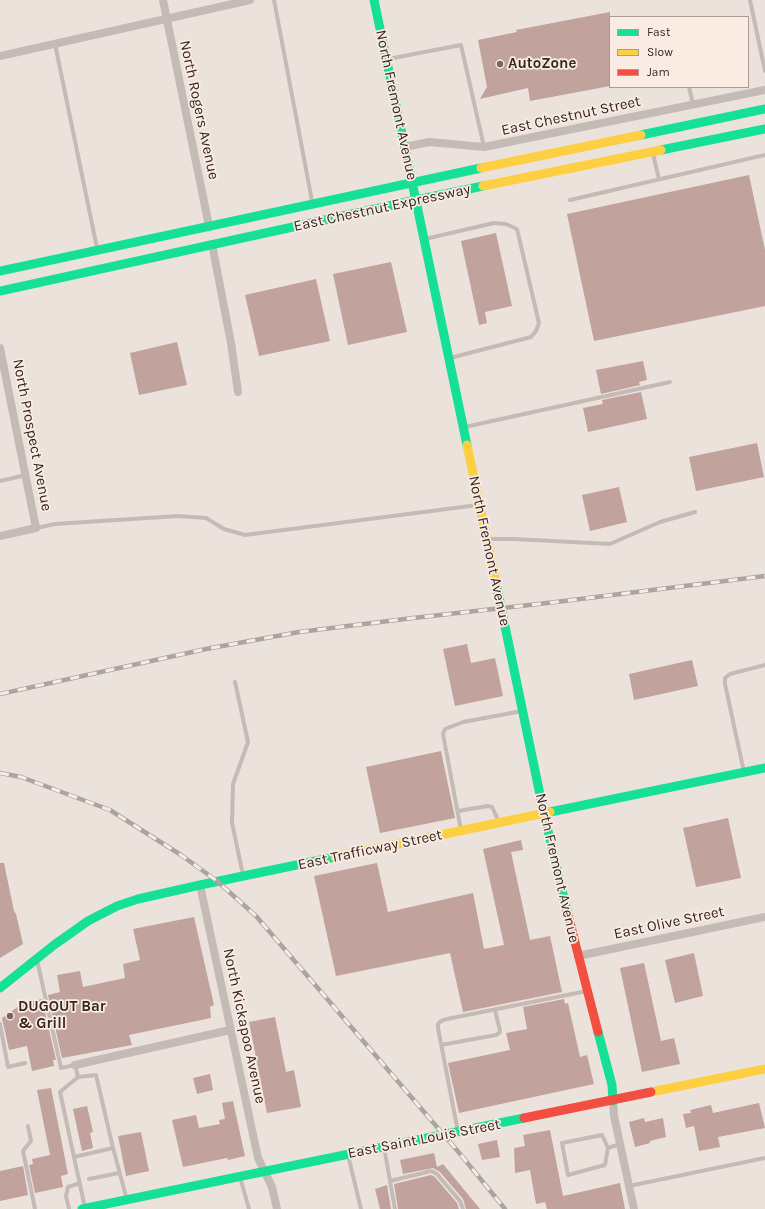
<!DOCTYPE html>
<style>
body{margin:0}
#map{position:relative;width:765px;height:1209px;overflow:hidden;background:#ece2dc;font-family:Karla,sans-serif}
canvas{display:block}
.legend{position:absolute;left:609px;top:16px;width:140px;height:72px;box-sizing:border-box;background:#faece2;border:1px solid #ab9d96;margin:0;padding:5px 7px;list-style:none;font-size:12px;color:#352724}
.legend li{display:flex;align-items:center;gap:8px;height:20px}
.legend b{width:20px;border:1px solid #ab9d96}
</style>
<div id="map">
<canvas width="765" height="1209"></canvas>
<ul class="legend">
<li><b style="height:5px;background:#16e098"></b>Fast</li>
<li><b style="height:5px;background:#ffcf43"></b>Slow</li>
<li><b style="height:5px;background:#f24e42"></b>Jam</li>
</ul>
</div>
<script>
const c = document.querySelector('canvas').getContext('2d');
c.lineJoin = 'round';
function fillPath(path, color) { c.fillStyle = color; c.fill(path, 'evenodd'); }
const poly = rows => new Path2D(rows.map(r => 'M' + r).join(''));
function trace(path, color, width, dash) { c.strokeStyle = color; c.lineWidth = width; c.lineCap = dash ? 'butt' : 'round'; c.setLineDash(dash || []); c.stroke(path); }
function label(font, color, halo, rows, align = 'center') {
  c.font = font + ' Karla,sans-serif'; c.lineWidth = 3.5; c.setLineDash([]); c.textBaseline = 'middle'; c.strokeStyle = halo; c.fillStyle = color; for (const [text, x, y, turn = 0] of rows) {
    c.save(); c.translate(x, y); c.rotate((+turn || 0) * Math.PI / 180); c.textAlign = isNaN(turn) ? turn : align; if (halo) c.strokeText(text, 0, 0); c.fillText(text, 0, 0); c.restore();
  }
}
const building = poly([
 [610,12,610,86,530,101,528,88,480,99,487,87,478,40,517,32,516,30],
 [749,175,765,250,765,306,594,341,567,214],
 [496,233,512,306,485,312,487,323,479,325,461,241],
 [391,262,407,332,348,345,333,274],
 [316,279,330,341,259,356,245,295],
 [177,342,187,385,139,395,130,353],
 [643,361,647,380,639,382,640,385,601,394,596,370],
 [641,392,647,419,588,432,583,408,603,404,602,400],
 [757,443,764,477,696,491,689,457],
 [619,487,627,522,590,531,582,495],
 [467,644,471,663,495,658,503,696,455,706,443,649],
 [692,660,698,686,634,700,629,674],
 [441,751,455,818,380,833,366,767],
 [728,818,741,878,696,887,683,828],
 [521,840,523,850,511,852,530,940,550,936,562,992,463,1012,450,953,336,976,314,876,377,863,388,912,473,893,484,949,504,945,483,849],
 [0,863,4,863,14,911,16,914,23,944,0,958],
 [194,917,214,1005,210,1007,211,1018,129,1035,132,1045,62,1058,48,995,60,992,57,975,80,971,83,987,125,978,123,964,140,960,133,929],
 [694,953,703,996,675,1003,665,960],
 [644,963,661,1041,674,1038,680,1064,642,1072,620,968],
 [42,999,56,1060,53,1060,54,1066,32,1071,27,1046,9,1050,2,1018,19,1006,18,1004],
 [564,999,565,1004,568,1003,580,1057,587,1055,594,1084,459,1113,448,1063,510,1050,506,1033,527,1029,523,1007],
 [275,1017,286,1072,294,1070,301,1107,267,1113,249,1022],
 [210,1074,213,1090,197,1094,193,1078],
 [51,1088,68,1174,61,1176,63,1187,35,1193,29,1165,33,1164,32,1159,50,1155,37,1090],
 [233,1101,245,1156,228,1160,227,1158,183,1167,172,1120,196,1115,199,1128,220,1124,219,1120,225,1119,222,1103],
 [759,1103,765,1128,718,1137,720,1147,699,1151,694,1126,686,1128,683,1114,691,1113,690,1110,711,1105,713,1113],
 [87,1106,93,1132,90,1133,93,1148,82,1151,73,1109],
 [644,1118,645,1122,663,1118,666,1137,650,1141,650,1143,635,1147,629,1122],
 [550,1130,563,1196,620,1183,625,1209,547,1209,545,1202,536,1204,530,1170,515,1173,514,1148,525,1146,523,1135],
 [141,1132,149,1171,126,1176,118,1136],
 [497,1140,500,1157,482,1160,478,1144],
 [434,1153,437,1167,443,1164,480,1209,466,1209,463,1199,440,1172,433,1168,403,1174,400,1160],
 [23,1166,28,1195,0,1201,0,1171],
 [431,1175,435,1177,457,1203,459,1209,398,1209,394,1184],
 [387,1185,391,1209,380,1209,375,1189]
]);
const lane = poly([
 [274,0,312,201],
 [750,0,765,71],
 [55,44,97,248],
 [388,59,461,45,484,147],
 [689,87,693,104],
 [653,154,659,179],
 [570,200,765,155],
 [425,239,494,223,506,224,517,229,539,323,536,331,531,337,450,358],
 [465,427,670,382],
 [0,481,26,475],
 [36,528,55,524,178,516,206,518,224,529,245,535,478,505],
 [488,539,514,539,610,544,660,522,695,512],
 [235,682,248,742,233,784,232,823,243,875],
 [744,772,725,684,725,678,730,674,765,665],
 [458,811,488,806,492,807,499,822],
 [461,830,443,734,445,729,463,722,522,711],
 [37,960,61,1068,75,1065,78,1077],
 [0,1024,8,1067,25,1063],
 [441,1045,496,1035,499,1033,500,1031,495,1010],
 [28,1126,31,1141,23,1151,35,1209],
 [458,1132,438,1028,438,1024,441,1021,447,1019,587,991],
 [602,1135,608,1148,605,1165,568,1175,562,1143,602,1135],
 [384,1147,395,1209],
 [608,1148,620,1144],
 [348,1155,361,1209],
 [74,1157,113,1148],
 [240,1177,249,1209],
 [89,1179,119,1173],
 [390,1181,431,1171,437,1174,460,1201,463,1209],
 [629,1186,765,1158],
 [85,1208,60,1092,78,1077,96,1075,113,1148,127,1200],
 [69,1209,66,1196,68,1187,80,1183]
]);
const street = poly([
 [163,0,209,226],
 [0,56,250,0],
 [405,147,429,142,484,147,765,90],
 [212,244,231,343,238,392],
 [0,348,36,528,0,536],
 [200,885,258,1158,272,1187,277,1209],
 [578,956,765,917],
 [75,1065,230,1030],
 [613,1101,614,1116,634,1209]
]);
const fast = poly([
 [374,0,467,445],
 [641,135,765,109],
 [661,150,765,129],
 [0,271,481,168],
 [0,291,416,200,483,186],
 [496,583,544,814,567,911],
 [550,812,765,768],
 [0,988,54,945,88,921,117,906,138,899,200,885,335,857],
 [598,1032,612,1085,613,1101],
 [82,1209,524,1118]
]);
const slow = poly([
 [481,168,641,135],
 [483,186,661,150],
 [467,445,496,583],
 [335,857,550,812],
 [651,1092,765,1069]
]);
const jam = poly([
 [567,911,598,1032],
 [524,1118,651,1092]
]);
const rail = poly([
 [0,694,206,649,299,632,413,618,556,602,765,576],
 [0,773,21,777,110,810,181,855,217,881,256,916,461,1155,505,1209]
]);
const markers = [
 [500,64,4,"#756864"],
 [10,1016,4,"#756864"]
];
const poiNames = [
 ["AutoZone",508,64],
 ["DUGOUT Bar",18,1007],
 ["& Grill",18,1024]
];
const streetNames = [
 ["North Fremont Avenue",396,105,78],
 ["North Rogers Avenue",199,110,78],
 ["East Chestnut Street",571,116,-12],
 ["East Chestnut Expressway",382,208,-12],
 ["North Prospect Avenue",32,435,79],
 ["North Fremont Avenue",489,551,78],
 ["East Trafficway Street",370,850,-12],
 ["North Fremont Avenue",557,868,77],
 ["East Olive Street",669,923,-12],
 ["North Kickapoo Avenue",244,1026,78],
 ["East Saint Louis Street",424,1139,-11]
];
fillPath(building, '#c1a29c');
trace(lane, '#c4bbb6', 4);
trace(street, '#c4bbb6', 8);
trace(fast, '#16e098', 9);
trace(slow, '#ffcf43', 9);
trace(jam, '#f24e42', 9);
trace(rail, '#aca4a0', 4.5);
trace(rail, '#faece2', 3, [9]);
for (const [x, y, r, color] of markers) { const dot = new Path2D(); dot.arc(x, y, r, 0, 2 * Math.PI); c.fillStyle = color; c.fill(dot); trace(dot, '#faece2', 1.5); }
label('bold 15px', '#352724', '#faece2', poiNames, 'left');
label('15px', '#352724', '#faece2', streetNames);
</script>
